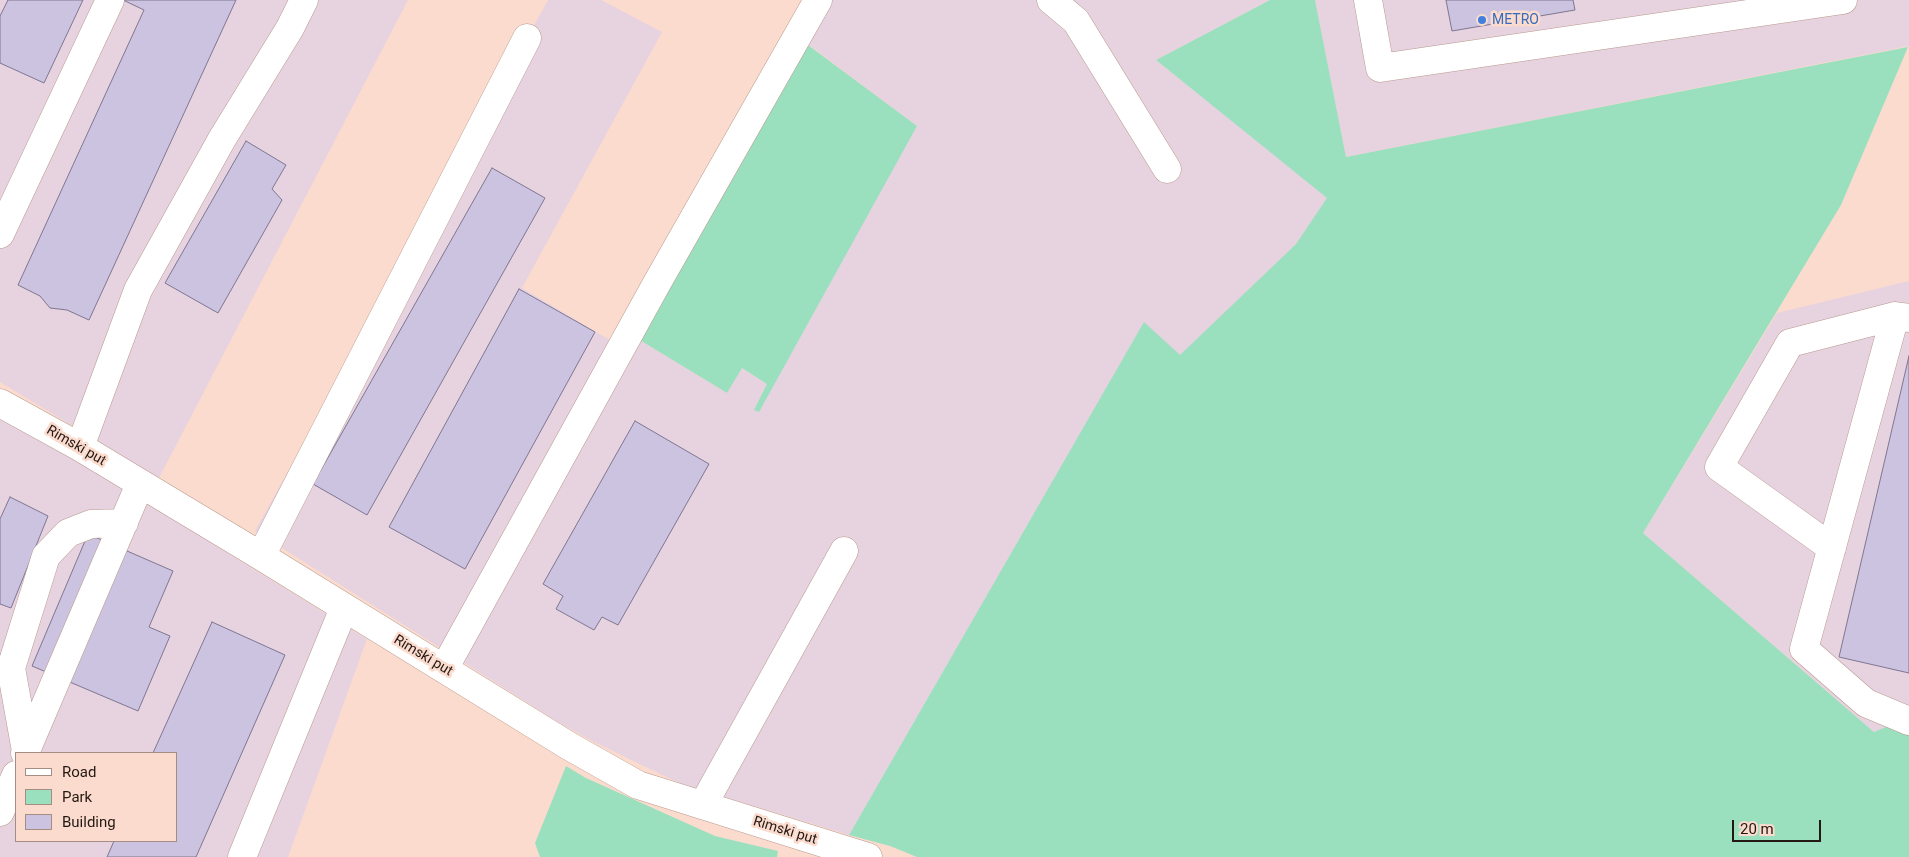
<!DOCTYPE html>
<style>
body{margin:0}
#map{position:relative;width:1909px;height:857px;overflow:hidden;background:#fbdbcd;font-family:Roboto,sans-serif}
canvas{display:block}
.legend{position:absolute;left:15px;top:752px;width:162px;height:90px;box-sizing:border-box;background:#fbdbcd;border:1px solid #a58d83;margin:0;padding:6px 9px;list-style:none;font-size:15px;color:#231813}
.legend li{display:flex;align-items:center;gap:10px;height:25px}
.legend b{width:25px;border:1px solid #a58d83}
.scale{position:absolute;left:1732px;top:820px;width:89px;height:22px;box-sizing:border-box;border:2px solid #231813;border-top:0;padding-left:6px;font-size:15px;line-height:18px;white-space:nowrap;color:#231813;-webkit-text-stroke:4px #fbdbcd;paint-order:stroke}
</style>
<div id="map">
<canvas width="1909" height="857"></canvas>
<ul class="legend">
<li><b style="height:6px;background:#fff"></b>Road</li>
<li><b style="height:14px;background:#9ae0bf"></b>Park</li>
<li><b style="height:14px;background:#cbc3df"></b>Building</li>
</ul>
<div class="scale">20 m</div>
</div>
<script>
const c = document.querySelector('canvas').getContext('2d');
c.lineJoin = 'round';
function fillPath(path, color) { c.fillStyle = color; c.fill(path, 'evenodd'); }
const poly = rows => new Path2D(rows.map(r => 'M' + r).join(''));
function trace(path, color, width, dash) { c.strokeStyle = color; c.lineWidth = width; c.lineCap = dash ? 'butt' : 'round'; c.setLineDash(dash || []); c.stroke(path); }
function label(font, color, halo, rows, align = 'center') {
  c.font = font + ' Roboto,sans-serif'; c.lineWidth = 5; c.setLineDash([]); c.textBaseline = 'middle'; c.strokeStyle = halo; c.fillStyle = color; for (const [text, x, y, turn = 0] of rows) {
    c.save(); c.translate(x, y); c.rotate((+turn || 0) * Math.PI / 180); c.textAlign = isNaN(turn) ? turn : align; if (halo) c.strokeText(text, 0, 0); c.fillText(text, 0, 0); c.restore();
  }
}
const commercial = poly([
 [0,0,408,0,159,478,0,382],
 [548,0,601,0,662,32,522,288,630,352,638,339,727,393,741,368,768,384,754,409,917,126,789,30,805,0,1270,0,1156,60,1328,198,1296,244,1180,356,1144,323,849,835,679,783,592,741,558,722,255,531],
 [1315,0,1909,0,1909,46,1346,157],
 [1909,281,1909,762,1643,533,1777,313],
 [0,415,82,463,367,639,288,857,0,857],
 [16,753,176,753,176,841,16,841]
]);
const green = poly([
 [1270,0,1315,0,1346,157,1908,47,1841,205,1643,533,1874,732,1891,725,1909,733,1909,857,917,857,890,846,849,835,1144,322,1180,355,1296,244,1327,198,1156,60],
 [804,42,917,126,759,412,754,410,767,384,742,368,727,393,638,339],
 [566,766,586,778,715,836,778,851,777,857,540,857,535,843]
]);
const building = poly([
 [8,0,83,0,44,83,0,63,0,16,8,0],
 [123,0,236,0,89,320,67,310,50,308,40,296,18,285,144,10,123,0],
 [1446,0,1573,0,1575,10,1452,31,1446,0],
 [246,141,286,165,272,189,282,200,218,313,165,283,246,141],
 [492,168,545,198,367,515,313,484,492,168],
 [519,289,595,332,465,569,389,527,519,289],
 [1909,356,1909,673,1839,657,1909,356],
 [635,421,709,464,618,625,602,617,594,630,556,609,563,596,543,584,635,421],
 [10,497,48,516,11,608,0,604,0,519,10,497],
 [88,534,173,571,149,627,170,636,138,711,32,666,88,534],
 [212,622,285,655,196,857,107,857,114,841,176,841,176,753,153,753,212,622]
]);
const minor = poly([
 [1051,0,1076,21,1167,169],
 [1368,0,1380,68,1843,0],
 [0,234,110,0],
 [1909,318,1895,316,1804,649,1866,703,1909,721],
 [0,403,80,447,261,556,569,746,638,785,868,857],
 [80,447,138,290,222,139,290,28,304,0],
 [1832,548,1719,467,1790,343,1895,316],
 [261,556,527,38],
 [444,669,657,283,818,0],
 [26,751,11,668,46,556,68,533,91,524,124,523],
 [25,753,140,484],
 [703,805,844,551],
 [0,812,16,775],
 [242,857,344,608]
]);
const markers = [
 [1482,20,5,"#3f7fe0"]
];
const shopNames = [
 ["METRO",1492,20]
];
const streetNames = [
 ["Rimski put",76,446,30],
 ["Rimski put",423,656,31],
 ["Rimski put",785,831,17]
];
fillPath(commercial, '#e7d2e0');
fillPath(green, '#9ae0bf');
fillPath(building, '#cbc3df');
trace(building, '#7f7791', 1);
trace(minor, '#b89a8d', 29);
trace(minor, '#fff', 28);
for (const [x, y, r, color] of markers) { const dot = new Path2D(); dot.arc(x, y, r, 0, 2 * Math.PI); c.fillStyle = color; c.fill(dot); trace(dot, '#fbdbcd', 2); }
label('14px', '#366cbe', '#fbdbcd', shopNames, 'left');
label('14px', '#231813', '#fbdbcd', streetNames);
</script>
